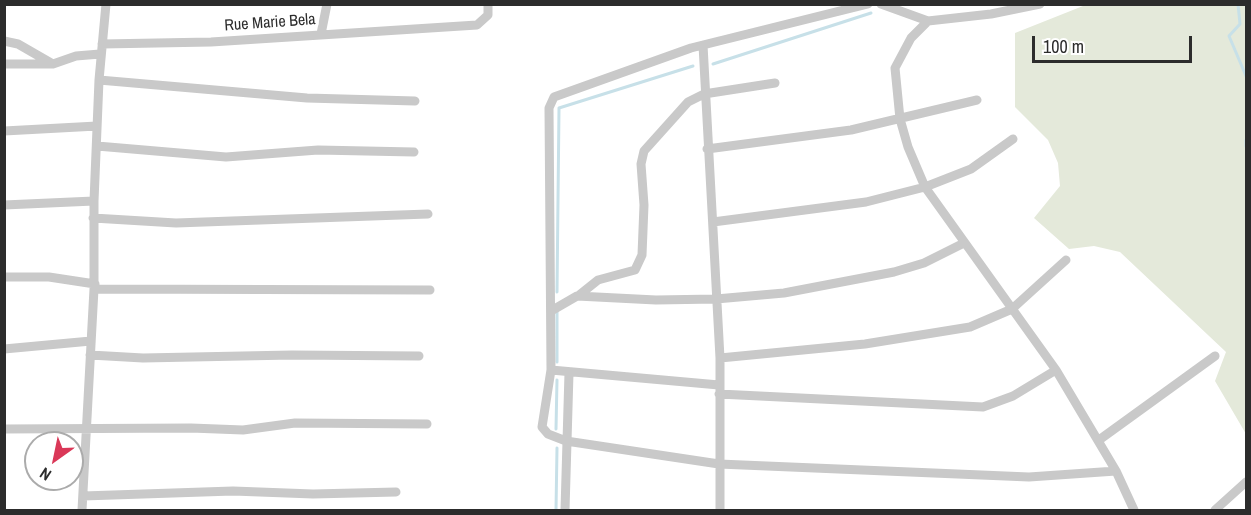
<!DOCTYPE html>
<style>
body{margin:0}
#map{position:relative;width:1251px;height:515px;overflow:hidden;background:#fff;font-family:"Archivo Narrow",sans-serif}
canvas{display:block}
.frame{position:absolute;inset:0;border:6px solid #2c2c2c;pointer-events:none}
.north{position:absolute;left:24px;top:431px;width:60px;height:60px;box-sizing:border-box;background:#fff;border:2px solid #ababab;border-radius:50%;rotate:213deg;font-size:16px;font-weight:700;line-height:24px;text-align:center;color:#2c2c2c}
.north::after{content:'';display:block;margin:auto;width:21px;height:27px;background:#da3858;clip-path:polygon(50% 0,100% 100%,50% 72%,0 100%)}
.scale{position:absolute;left:1032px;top:36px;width:160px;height:27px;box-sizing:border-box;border:3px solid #2c2c2c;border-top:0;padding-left:8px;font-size:18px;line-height:21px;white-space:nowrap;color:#2c2c2c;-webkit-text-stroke:4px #fff;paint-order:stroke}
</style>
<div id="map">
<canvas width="1251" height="515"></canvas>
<div class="frame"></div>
<div class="north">N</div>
<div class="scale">100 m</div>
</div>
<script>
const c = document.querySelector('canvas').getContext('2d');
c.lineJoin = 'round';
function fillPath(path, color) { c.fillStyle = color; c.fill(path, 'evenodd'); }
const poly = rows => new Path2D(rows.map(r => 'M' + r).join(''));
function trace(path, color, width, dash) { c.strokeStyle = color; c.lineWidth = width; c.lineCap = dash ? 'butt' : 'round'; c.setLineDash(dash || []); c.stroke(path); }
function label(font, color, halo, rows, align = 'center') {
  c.font = font + ' "Archivo Narrow",sans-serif'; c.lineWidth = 6; c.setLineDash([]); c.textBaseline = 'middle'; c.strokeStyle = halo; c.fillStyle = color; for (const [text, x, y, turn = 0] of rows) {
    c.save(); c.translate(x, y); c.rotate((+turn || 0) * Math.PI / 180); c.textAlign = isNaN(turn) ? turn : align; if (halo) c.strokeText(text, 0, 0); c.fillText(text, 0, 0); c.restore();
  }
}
const green = poly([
 [1088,4,1246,5,1246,434,1215,381,1226,352,1120,252,1094,246,1069,249,1034,218,1060,186,1058,163,1048,140,1015,107,1015,33]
]);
const stream = poly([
 [1238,4,1240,24,1229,36,1246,76],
 [713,64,871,13],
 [1246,140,1246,146],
 [557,292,559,108,693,66],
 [557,312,557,362],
 [556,429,557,380],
 [556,510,557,448]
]);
const minor = poly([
 [868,4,691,48,554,97,549,108,551,370,542,427,548,434,566,441,719,464,1029,477,1116,471],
 [881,4,928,21],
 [1040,4,991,14,928,21,911,38,895,68,900,119,908,147,925,187,1056,370,1116,471,1134,510],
 [321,34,327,4],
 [4,41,18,44,51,63],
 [102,44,211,42,477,25,488,15,488,4],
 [703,45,720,358,720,510],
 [4,64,53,64,76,56,100,54],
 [99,80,307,98,415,101],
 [4,131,97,126],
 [97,146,226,157,318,150,414,152],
 [707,149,851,130,977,100],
 [4,205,94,201],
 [93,218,176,223,428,214],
 [713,222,866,202,925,187,971,169,1013,139],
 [4,277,49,277,95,284],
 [94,289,430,290],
 [578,296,598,280,635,270,642,255,644,205,641,164,644,151,688,102,704,94,775,83],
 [551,311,577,296,656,300,716,299,784,293,894,272,924,263,964,243],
 [4,349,91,341],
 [90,355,143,358,292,355,419,356],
 [720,358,865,344,970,327,1012,309,1066,260],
 [551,370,719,385],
 [719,394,983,407,1013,396,1056,370],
 [4,429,191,428,243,430,295,423,427,424],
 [1099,440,1215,356],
 [83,496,233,491,313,494,396,492],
 [82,510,94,289,94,201,99,80,106,4],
 [565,510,569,373],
 [1215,510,1246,482]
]);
const streetNames = [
 ["Rue Marie Bela",270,23,-4]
];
fillPath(green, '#e4e9da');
trace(stream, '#c7e0e8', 3);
trace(minor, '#c9c9c9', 9);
label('16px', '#2c2c2c', '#fff', streetNames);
</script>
